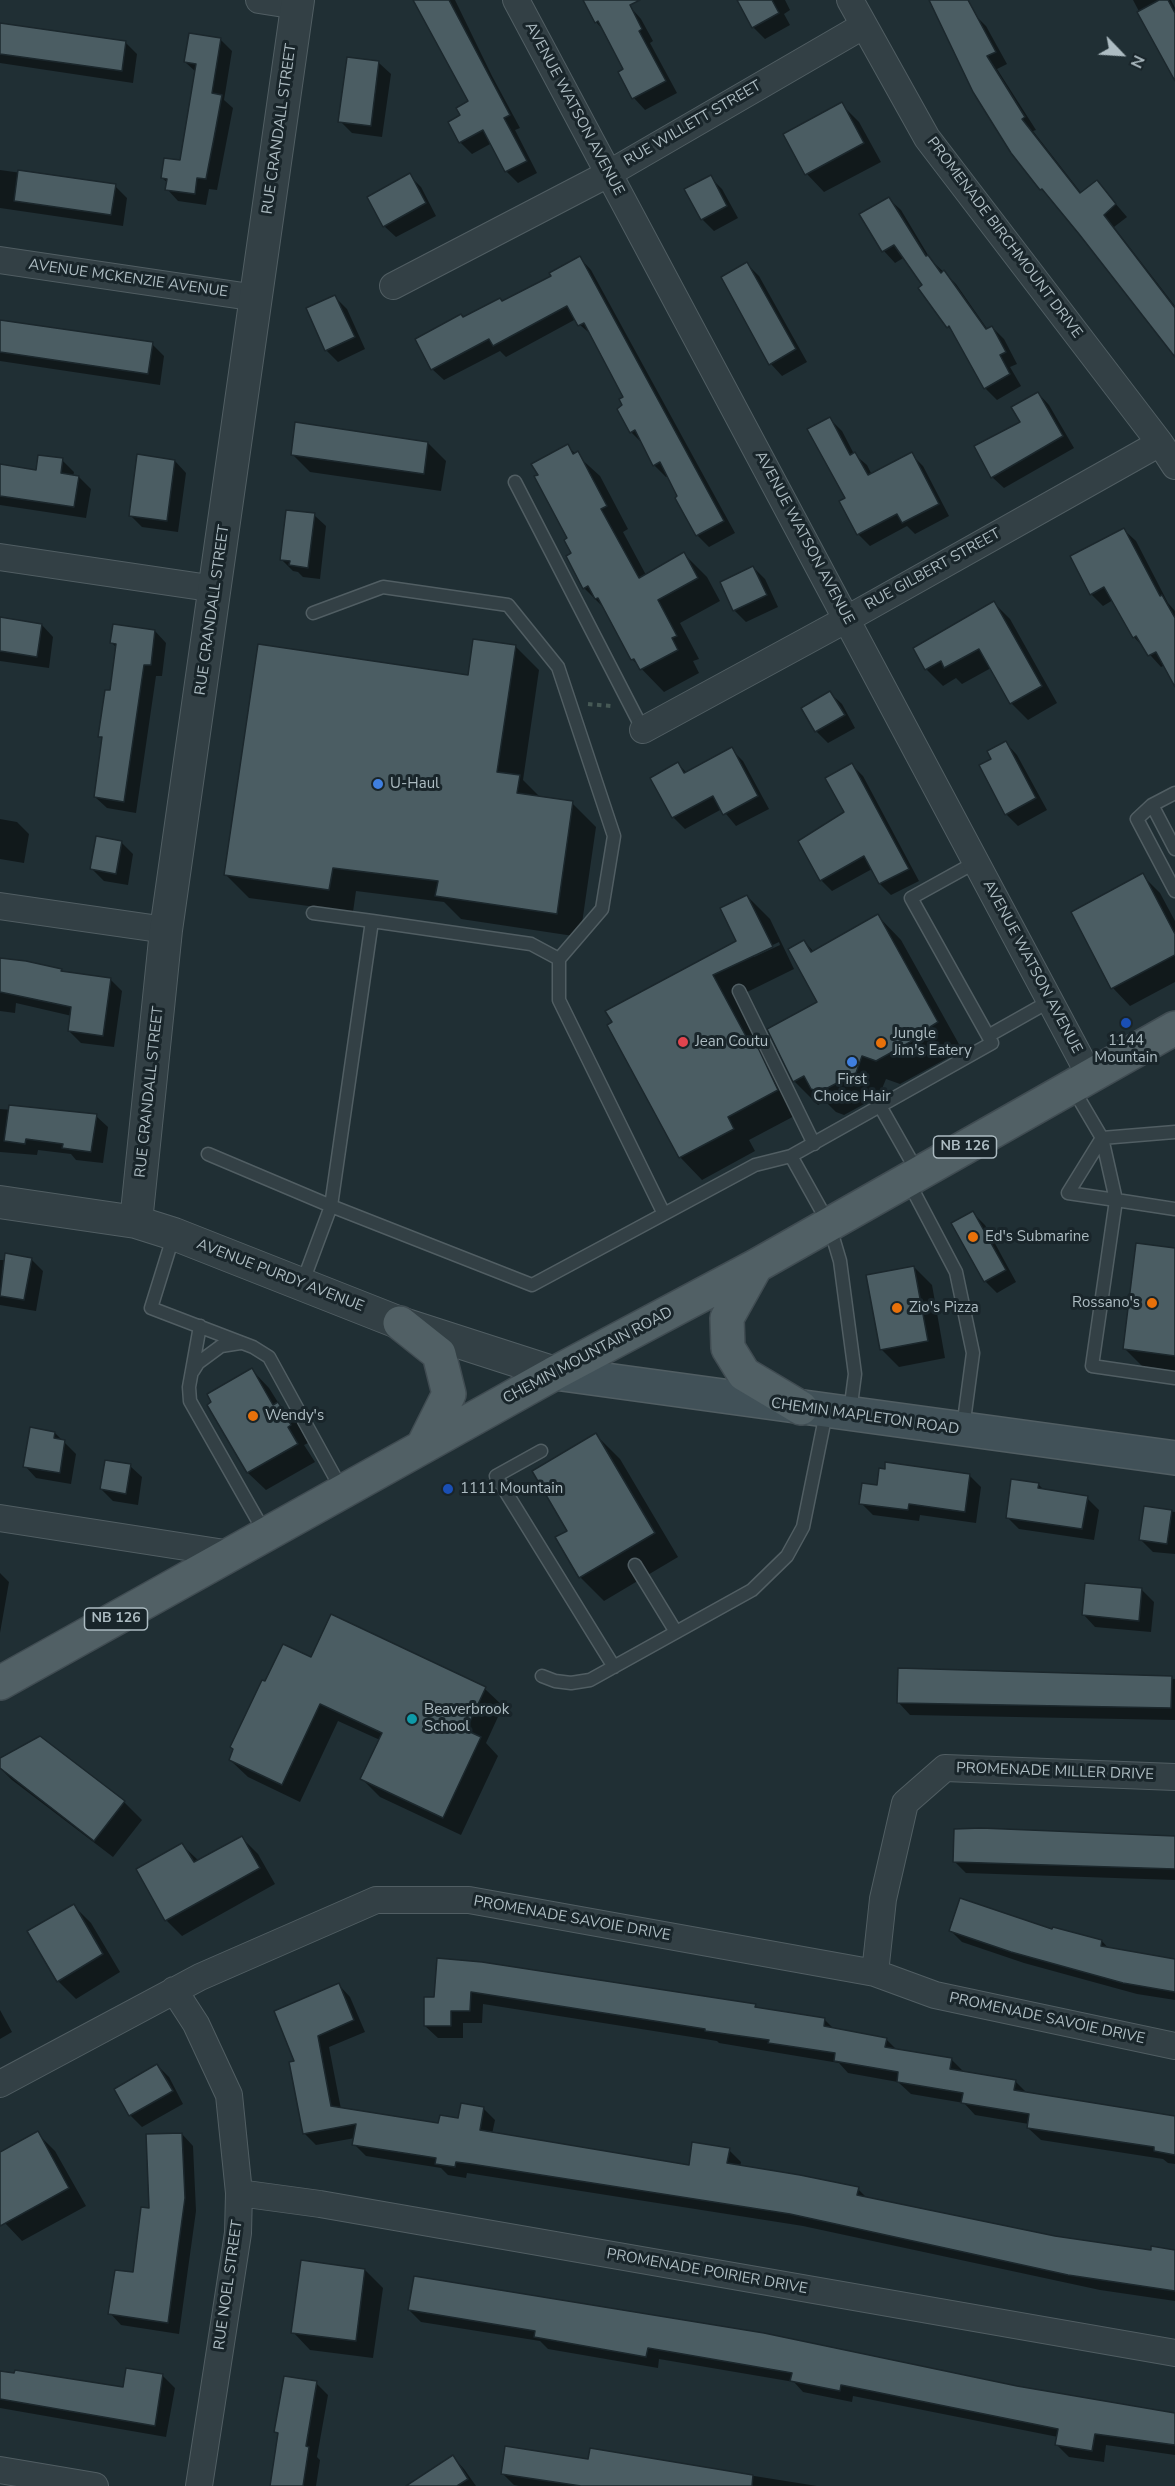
<!DOCTYPE html>
<style>
body{margin:0}
#map{position:relative;width:1175px;height:2486px;overflow:hidden;background:#202f34;font-family:"Nunito Sans",sans-serif}
canvas{display:block}
.north{position:absolute;left:1091px;top:24px;width:60px;height:60px;-webkit-text-stroke:4px #19252a;paint-order:stroke;rotate:115deg;font-size:16px;font-weight:700;line-height:24px;text-align:center;color:#adbcc2}
.north::after{content:'';display:block;margin:auto;width:21px;height:27px;background:#adbcc2;clip-path:polygon(50% 0,100% 100%,50% 72%,0 100%)}
</style>
<div id="map">
<canvas width="1175" height="2486"></canvas>
<div class="north">N</div>
</div>
<script>
const c = document.querySelector('canvas').getContext('2d');
c.lineJoin = 'round';
function fillPath(path, color) { c.fillStyle = color; c.fill(path, 'evenodd'); }
const poly = rows => new Path2D(rows.map(r => 'M' + r).join(''));
function trace(path, color, width, dash) { c.strokeStyle = color; c.lineWidth = width; c.lineCap = dash ? 'butt' : 'round'; c.setLineDash(dash || []); c.stroke(path); }
function label(font, color, halo, rows, align = 'center') {
  c.font = font + ' "Nunito Sans",sans-serif'; c.lineWidth = 6; c.setLineDash([]); c.textBaseline = 'middle'; c.strokeStyle = halo; c.fillStyle = color; for (const [text, x, y, turn = 0] of rows) {
    c.save(); c.translate(x, y); c.rotate((+turn || 0) * Math.PI / 180); c.textAlign = isNaN(turn) ? turn : align; if (halo) c.strokeText(text, 0, 0); c.fillText(text, 0, 0); c.restore();
  }
}
const shadow = poly([
 [415,0,455,0,492,76,520,128,515,130,537,173,518,183,506,171,492,143,472,154,460,142,462,116,470,102],
 [588,0,627,0,633,10,641,19,653,41,650,43,677,93,645,110,634,98,620,72,625,70,605,32,596,22],
 [739,0,785,0,790,10,784,14,790,25,765,39,753,27],
 [930,0,968,0,976,16,986,26,1007,64,997,69,1036,130,1033,131,1082,194,1097,182,1127,217,1114,227,1175,306,1175,353,1013,153],
 [1133,0,1171,0,1175,8,1175,79],
 [0,24,125,42,137,54,133,83,0,63],
 [220,39,232,51,224,100,233,108,217,190,209,189,206,205,178,201,167,189,168,183,162,178,181,162,196,72,185,62],
 [379,63,391,74,382,137,352,133,340,121],
 [841,104,859,122,881,162,824,192,807,174],
 [0,170,115,186,127,198,123,226,0,208],
 [409,175,421,187,436,216,396,237,384,226],
 [710,177,722,189,738,218,714,231,702,219],
 [889,199,901,210,931,260,956,284,988,330,992,327,1004,339,1017,364,1010,367,1021,386,997,400,985,388,955,333,948,327,905,257,895,263,884,251,862,215],
 [580,258,591,270,735,533,709,547,697,535,669,476,666,477,654,465,644,445,631,432,624,406,625,398,593,336,580,325,576,319,506,357,500,351,444,380,432,369,463,318,503,303,553,277],
 [747,264,759,276,807,362,782,376,771,364],
 [335,297,347,309,365,349,338,362,326,350],
 [0,321,152,344,164,356,160,385,0,361],
 [1038,393,1049,405,1074,448,1004,488,992,477],
 [830,419,842,431,854,454,867,465,872,475,911,454,923,466,949,516,915,534,907,526,870,546,858,534,847,499],
 [428,443,446,461,441,491,310,472,292,454],
 [567,446,600,476,628,529,623,532,646,575,684,554,707,577,720,601,680,623,699,659,693,661,699,673,664,692,633,660,606,610,584,588,569,539],
 [62,460,74,472,73,477,79,477,91,489,86,518,0,505,0,466,37,471],
 [175,461,186,473,178,532,142,527,130,515],
 [314,515,326,526,320,579,303,577,298,572,293,571,281,559],
 [1124,530,1136,541,1168,603,1175,611,1175,684,1165,665,1161,667,1134,637,1113,600,1103,606,1091,594],
 [753,567,765,579,778,607,746,622,734,610],
 [994,603,1010,619,1057,703,1028,720,1011,703,991,668,962,684,956,678,943,686,926,669,915,649],
 [0,619,42,625,53,637,49,668,0,661],
 [155,631,166,643,162,676,156,676,136,813,107,808,95,797,104,740,100,736,111,692,117,648,112,643],
 [515,646,539,670,523,780,541,798,572,803,596,827,580,937,461,919,444,902,356,891,353,912,249,898,225,874,469,677],
 [830,693,842,704,855,728,828,743,816,731],
 [1006,743,1017,755,1047,810,1018,826,1006,814,993,760],
 [731,749,743,761,769,809,736,826,722,809,685,829,673,817,652,778,678,764,687,773],
 [852,765,863,776,919,881,891,895,880,884,872,869,832,891,821,880,846,813],
 [0,819,17,822,29,834,24,863,0,859],
 [121,842,133,854,128,885,104,881,92,869],
 [1142,875,1160,893,1175,921,1175,982,1130,1006,1113,988],
 [747,896,770,919,794,969,735,998,800,1113,749,1140,755,1151,702,1180,680,1157,609,1025,738,941],
 [779,942,780,945,754,957,754,954],
 [878,916,901,940,960,1046,953,1051,953,1055,900,1084,886,1079,879,1096,844,1115,836,1112,825,1101,818,1105,794,1081,819,1002,804,941,814,952],
 [0,960,61,970,64,973,110,979,122,991,114,1047,81,1043,69,1031,72,1016,16,1003,15,1013,0,1011],
 [0,1109,96,1116,108,1127,103,1163,76,1160,71,1154,38,1150,37,1155,0,1152],
 [973,1213,985,1225,1016,1282,997,1293,985,1281],
 [1175,1249,1175,1371,1142,1366,1124,1348],
 [0,1260,32,1260,43,1271,36,1311,0,1305],
 [914,1267,932,1285,945,1358,899,1367,881,1349],
 [252,1370,269,1388,279,1404,296,1421,308,1443,304,1445,315,1462,266,1490,248,1473,209,1405],
 [55,1433,76,1454,71,1484,36,1478,25,1466],
 [596,1435,620,1459,678,1557,604,1601,580,1577,569,1531],
 [130,1466,142,1477,138,1505,113,1501,101,1489],
 [969,1475,981,1487,976,1523,920,1515,919,1521,873,1515,861,1503,878,1487],
 [1038,1484,1044,1490,1087,1498,1099,1510,1094,1540,1019,1529,1007,1517],
 [1145,1508,1175,1512,1175,1554,1153,1552,1141,1540],
 [0,1573,9,1582,0,1633],
 [1142,1590,1154,1602,1151,1632,1095,1627,1084,1615],
 [311,1659,485,1689,503,1706,486,1743,498,1756,461,1835,380,1797,362,1779,380,1740,338,1721,300,1802,248,1777,230,1760],
 [899,1670,1175,1679,1175,1720,910,1715,899,1703],
 [0,1760,124,1802,142,1820,113,1857,12,1780,0,1768],
 [242,1838,258,1854,275,1884,182,1936,166,1920,182,1845,199,1861],
 [1175,1838,1175,1880,966,1873,954,1861],
 [73,1905,91,1923,120,1972,76,1999,58,1981],
 [950,1930,1053,1931,1102,1941,1109,1949,1175,1959,1175,2000,1137,1994,1024,1963,962,1942],
 [439,1960,755,2006,758,2009,825,2020,835,2030,886,2039,897,2050,951,2059,964,2072,1015,2081,1028,2094,1175,2117,1175,2164,1168,2163,1163,2159,1041,2140,1028,2128,1029,2124,975,2115,964,2103,911,2094,898,2082,848,2073,839,2063,719,2043,717,2041,483,2004,482,2023,463,2023,463,2038,438,2038,425,2026,436,1999],
 [339,1985,350,1997,365,2032,329,2047,341,2109,440,2125,459,2120,483,2108,495,2120,492,2134,690,2167,729,2150,741,2162,740,2167,858,2189,868,2199,1055,2237,1152,2251,1175,2251,1175,2301,1100,2290,803,2226,467,2173,466,2178,448,2175,441,2168,366,2156,354,2144,355,2138,316,2145,304,2133,296,2062],
 [0,2010,12,2032,0,2039],
 [157,2065,169,2077,183,2104,142,2127,130,2115],
 [37,2133,55,2151,86,2206,22,2241,5,2223,0,2215,0,2154],
 [182,2134,193,2146,196,2211,179,2334,121,2325,110,2313,134,2274,151,2210],
 [365,2270,383,2288,373,2358,310,2350,293,2332],
 [409,2310,1058,2395,1175,2414,1175,2455,1106,2445,1104,2462,1069,2457,1057,2445,1058,2437,853,2396,852,2402,803,2392,794,2382,659,2359,658,2368,548,2349,540,2341,421,2322],
 [0,2372,124,2389,163,2376,175,2388,166,2437,0,2408],
 [316,2383,328,2395,317,2457,320,2460,316,2486,271,2486,280,2436,276,2432],
 [591,2450,817,2486,519,2486,514,2485,502,2473,589,2461],
 [453,2457,464,2469,476,2486,411,2486]
]);
const building = poly([
 [413,0,449,0,510,115,504,118,527,161,505,172,483,130,459,143,448,122,460,115,456,108,468,101,413,0],
 [583,0,640,0,630,5,642,29,639,31,666,81,632,99,618,72,623,69,598,21,595,23,583,0],
 [737,0,772,0,779,13,752,28,737,0],
 [929,0,968,0,996,52,987,56,1025,117,1022,119,1080,193,1097,180,1116,204,1104,215,1175,308,1175,357,1079,234,1042,189,1040,190,1011,153,973,92,929,0],
 [1159,0,1168,0,1175,13,1175,81,1137,12,1159,0],
 [0,23,126,41,122,71,0,54,0,23],
 [189,33,221,38,212,93,222,95,214,138,206,179,197,178,195,194,165,190,167,179,161,178,164,158,180,160,196,64,184,62,189,33],
 [347,57,379,61,371,126,338,122,347,57],
 [842,102,864,143,805,175,783,134,842,102],
 [18,170,116,184,111,215,14,201,18,170],
 [410,173,426,203,383,227,367,197,410,173],
 [711,175,727,206,701,220,684,189,711,175],
 [889,197,926,256,928,255,941,273,944,270,986,329,992,326,1006,352,1000,355,1010,374,984,389,949,326,947,328,918,288,922,285,894,245,882,252,859,214,889,197],
 [580,256,724,521,696,536,675,498,677,496,660,462,653,466,635,430,630,433,617,409,622,405,619,399,623,397,584,323,578,326,567,306,493,346,489,339,431,370,415,339,461,314,463,317,500,298,502,301,551,276,549,273,580,256],
 [747,262,796,349,769,365,721,277,747,262],
 [335,295,355,337,325,351,306,308,335,295],
 [0,320,153,342,148,374,0,352,0,320],
 [1038,392,1063,436,991,478,974,446,1020,422,1011,407,1038,392],
 [830,417,850,455,855,452,868,475,912,452,939,504,902,523,897,514,857,535,839,501,845,498,807,429,830,417],
 [295,422,428,442,424,474,291,455,295,422],
 [568,444,573,454,578,451,589,472,607,506,601,509,639,578,684,552,698,578,658,600,677,636,672,638,678,650,640,670,634,659,631,660,598,598,595,599,588,586,583,589,566,556,571,553,564,540,567,538,534,476,538,475,531,464,568,444],
 [137,454,175,460,167,521,129,516,137,454],
 [38,455,63,458,61,473,79,476,74,507,0,496,0,464,36,470,38,455],
 [286,510,315,513,308,568,289,565,290,561,280,560,286,510],
 [1124,528,1160,596,1162,595,1175,618,1175,687,1156,652,1148,656,1136,636,1133,638,1104,587,1090,595,1070,556,1124,528],
 [753,566,767,595,733,611,720,582,753,566],
 [994,601,1042,686,1010,704,979,649,944,668,941,661,925,670,913,648,994,601],
 [0,617,42,624,37,657,0,651,0,617],
 [113,624,155,630,151,665,144,665,124,802,94,797,102,737,98,737,105,690,110,690,116,644,110,643,113,624],
 [473,639,516,645,497,772,520,775,517,793,573,801,557,914,435,896,438,881,333,868,329,890,224,875,258,644,468,675,473,639],
 [830,691,845,715,815,732,801,708,830,691],
 [1006,741,1036,798,1005,815,979,765,991,759,987,751,1006,741],
 [732,747,758,796,723,815,713,796,672,818,650,778,678,762,684,773,732,747],
 [852,763,909,869,879,884,864,856,820,881,798,841,844,812,825,778,852,763],
 [96,836,122,841,116,874,90,869,96,836],
 [1143,873,1175,934,1175,955,1111,989,1071,912,1143,873],
 [747,895,773,947,713,975,748,1040,753,1037,778,1090,728,1117,734,1129,679,1158,607,1025,612,1022,605,1011,736,941,720,908,747,895],
 [878,914,938,1022,930,1027,930,1031,876,1061,862,1056,856,1073,820,1092,811,1089,804,1076,793,1082,767,1029,817,1002,788,949,804,940,811,952,878,914],
 [0,958,26,961,62,969,61,971,111,978,103,1036,68,1031,71,1007,0,992,0,958],
 [9,1105,97,1114,91,1152,62,1148,63,1144,26,1139,25,1144,4,1141,9,1105],
 [973,1211,1006,1270,984,1282,951,1223,973,1211],
 [1136,1243,1175,1248,1175,1356,1123,1349,1136,1243],
 [5,1253,32,1258,24,1300,0,1296,5,1253],
 [914,1266,928,1341,880,1350,866,1275,914,1266],
 [252,1368,273,1405,278,1402,291,1425,288,1427,298,1444,247,1473,207,1405,211,1402,207,1394,252,1368],
 [30,1427,55,1432,54,1438,65,1440,60,1473,23,1467,30,1427],
 [596,1433,655,1533,579,1578,555,1537,567,1531,532,1471,596,1433],
 [105,1460,131,1464,126,1494,100,1489,105,1460],
 [885,1462,970,1474,965,1512,909,1504,908,1510,859,1504,862,1483,877,1485,879,1468,885,1469,885,1462],
 [1011,1479,1039,1483,1038,1488,1088,1496,1082,1529,1006,1518,1011,1479],
 [1144,1506,1172,1510,1167,1544,1139,1540,1144,1506],
 [1085,1583,1142,1588,1139,1621,1082,1615,1085,1583],
 [331,1614,486,1687,466,1730,481,1737,443,1818,360,1779,382,1733,320,1704,282,1785,229,1760,233,1749,230,1747,262,1680,265,1681,283,1644,311,1657,331,1614],
 [898,1668,1172,1676,1171,1708,897,1703,898,1668],
 [40,1736,125,1801,94,1841,0,1768,0,1758,40,1736],
 [981,1828,1175,1836,1175,1869,953,1862,954,1829,981,1828],
 [242,1836,260,1868,165,1921,136,1869,182,1843,194,1862,242,1836],
 [960,1898,1052,1929,1053,1927,1102,1940,1101,1946,1175,1959,1175,1992,1123,1983,1011,1952,949,1931,960,1898],
 [74,1904,103,1954,57,1982,27,1931,74,1904],
 [437,1958,482,1962,756,2004,755,2007,825,2018,824,2026,887,2038,885,2047,952,2058,950,2069,1016,2080,1014,2090,1175,2116,1175,2155,1154,2151,1154,2147,1027,2128,1029,2114,961,2103,963,2093,897,2082,898,2072,834,2061,835,2053,768,2043,769,2040,705,2031,705,2029,471,1992,470,2011,451,2011,451,2026,424,2026,424,1997,434,1997,437,1958],
 [339,1983,354,2020,318,2036,331,2106,438,2123,440,2115,458,2118,461,2103,484,2107,480,2130,689,2165,692,2142,730,2148,727,2163,800,2175,859,2187,857,2195,1055,2236,1151,2250,1151,2246,1175,2250,1175,2291,1068,2275,790,2214,471,2164,456,2162,455,2167,435,2164,436,2158,352,2145,356,2124,303,2134,289,2062,294,2061,274,2011,339,1983],
 [157,2064,173,2091,129,2116,114,2089,157,2064],
 [38,2131,69,2188,0,2226,0,2152,38,2131],
 [182,2133,185,2198,168,2323,108,2314,115,2270,133,2272,141,2207,149,2208,146,2134,182,2133],
 [301,2260,365,2269,356,2341,291,2333,301,2260],
 [414,2276,764,2333,1017,2386,1175,2413,1175,2445,1095,2434,1092,2451,1055,2445,1058,2429,841,2385,840,2391,790,2381,792,2373,648,2348,646,2357,534,2337,535,2331,408,2310,414,2276],
 [126,2368,163,2374,155,2426,0,2399,0,2371,14,2373,15,2370,123,2387,126,2368],
 [284,2376,317,2381,306,2446,309,2447,303,2486,270,2486,278,2433,274,2432,284,2376],
 [505,2446,588,2459,590,2448,753,2475,752,2486,581,2486,501,2474,505,2446],
 [453,2455,468,2479,457,2486,406,2486,453,2455]
]);
const path = poly([
 [588,704,611,706]
]);
const service = poly([
 [515,482,643,730],
 [313,613,383,587,508,605,558,667,614,836,602,909,559,959],
 [1175,793,1152,805,1137,819,1175,891],
 [1152,805,1175,849],
 [313,913,372,921],
 [739,991,814,1144],
 [988,1036,1050,1001],
 [1072,1087,1102,1138,1175,1132],
 [880,1106,918,1173],
 [1102,1138,1116,1200,1068,1193,1102,1138],
 [208,1154,331,1206,532,1285,664,1214,559,1000,559,959,531,944,372,921,331,1206,302,1284],
 [908,1181,956,1272,973,1353,963,1428],
 [1175,1209,1116,1200,1092,1366,1175,1378],
 [664,1214,755,1165,791,1156],
 [174,1234,151,1308,253,1347,269,1357,342,1490],
 [200,1326,189,1387,190,1401,265,1533],
 [193,1371,198,1363,221,1346,240,1343],
 [850,1412,855,1374,840,1261,829,1224,791,1156,992,1043,911,898,976,862],
 [541,1451,496,1476,614,1667],
 [635,1565,676,1632],
 [542,1676,555,1681,571,1683,590,1680,752,1590,787,1556,803,1527,826,1413]
]);
const minor = poly([
 [259,0,297,6],
 [516,0,1090,1076],
 [850,0,927,138,1160,443,1175,466],
 [0,260,257,298],
 [393,286,608,174,863,26],
 [0,557,216,589],
 [643,730,847,619,1160,443],
 [0,906,166,930],
 [0,1518,231,1554],
 [875,1973,883,1899,905,1803,945,1768,1175,1777],
 [174,1990,196,2024,229,2095,239,2193,238,2233,199,2486],
 [0,2084,200,1977,376,1900,469,1900,875,1973,935,1995,1175,2046],
 [239,2193,320,2204,1175,2353],
 [0,2470,95,2486]
]);
const tertiary = poly([
 [0,1202,136,1222,174,1234,400,1323,555,1373],
 [136,1222,166,930,298,0]
]);
const secondary = poly([
 [555,1373,1175,1458]
]);
const primary = poly([
 [756,1266,727,1318,728,1348,744,1374,801,1408],
 [400,1323,439,1354,449,1394,423,1446],
 [0,1683,555,1373,756,1266,1175,1028]
]);
const markers = [
 [378,784,6,"#3f7fe0"],
 [1126,1023,6,"#1a4fb4"],
 [683,1042,6,"#e0444e"],
 [881,1043,6,"#e8710a"],
 [852,1062,6,"#3f7fe0"],
 [973,1237,6,"#e8710a"],
 [1152,1303,6,"#e8710a"],
 [897,1308,6,"#e8710a"],
 [253,1416,6,"#e8710a"],
 [448,1489,6,"#1a4fb4"],
 [412,1719,6,"#0f9aa8"]
];
const shields = [
 [965,1147,63],
 [116,1619,63]
];
const shieldNames = [
 ["NB 126",965,1147],
 ["NB 126",116,1619]
];
const streetNames = [
 ["AVENUE WATSON AVENUE",574,109,62],
 ["RUE WILLETT STREET",693,124,-30],
 ["RUE CRANDALL STREET",280,129,-82],
 ["PROMENADE BIRCHMOUNT DRIVE",1004,238,53],
 ["AVENUE MCKENZIE AVENUE",128,279,8],
 ["AVENUE WATSON AVENUE",804,538,62],
 ["RUE GILBERT STREET",933,570,-29],
 ["RUE CRANDALL STREET",213,610,-82],
 ["AVENUE WATSON AVENUE",1032,967,62],
 ["RUE CRANDALL STREET",150,1092,-84],
 ["AVENUE PURDY AVENUE",280,1276,21],
 ["CHEMIN MOUNTAIN ROAD",588,1356,-28],
 ["CHEMIN MAPLETON ROAD",865,1417,8],
 ["PROMENADE MILLER DRIVE",1055,1772,2],
 ["PROMENADE SAVOIE DRIVE",572,1919,10],
 ["PROMENADE SAVOIE DRIVE",1047,2019,12],
 ["PROMENADE POIRIER DRIVE",707,2272,10],
 ["RUE NOEL STREET",229,2285,-82]
];
const poiNames = [
 ["U-Haul",390,784],
 ["Jungle",893,1034],
 ["Jim's Eatery",893,1051],
 ["1144",1126,1041,"center"],
 ["Mountain",1126,1058,"center"],
 ["Jean Coutu",695,1042],
 ["First",852,1080,"center"],
 ["Choice Hair",852,1097,"center"],
 ["Ed's Submarine",985,1237],
 ["Rossano's",1140,1303,"right"],
 ["Zio's Pizza",909,1308],
 ["Wendy's",265,1416],
 ["1111 Mountain",460,1489],
 ["Beaverbrook",424,1710],
 ["School",424,1727]
];
fillPath(shadow, '#0007');
fillPath(building, '#4b5d63');
trace(building, '#1b272c', 1.5);
trace(service, '#515e63', 15);
trace(minor, '#515e63', 28);
trace(tertiary, '#515e63', 34);
trace(secondary, '#515e63', 36);
trace(primary, '#404c52', 36);
trace(path, '#465955', 4, [4.5, 4.5]);
trace(service, '#334045', 12);
trace(minor, '#334045', 26);
trace(tertiary, '#334045', 32);
trace(secondary, '#415158', 33);
trace(primary, '#516065', 33);
for (const [x, y, r, color] of markers) { const dot = new Path2D(); dot.arc(x, y, r, 0, 2 * Math.PI); c.fillStyle = color; c.fill(dot); trace(dot, '#19252a', 2); }
for (const [x, y, w] of shields) { const box = new Path2D(); box.roundRect(x - w / 2, y - 11, w, 22, 4.5); c.fillStyle = '#19252a'; c.fill(box); trace(box, '#adbcc2', 1.5); }
label('bold 14px', '#adbcc2', null, shieldNames);
label('15px', '#adbcc2', '#19252a', streetNames);
label('15px', '#adbcc2', '#19252a', poiNames, 'left');
</script>
